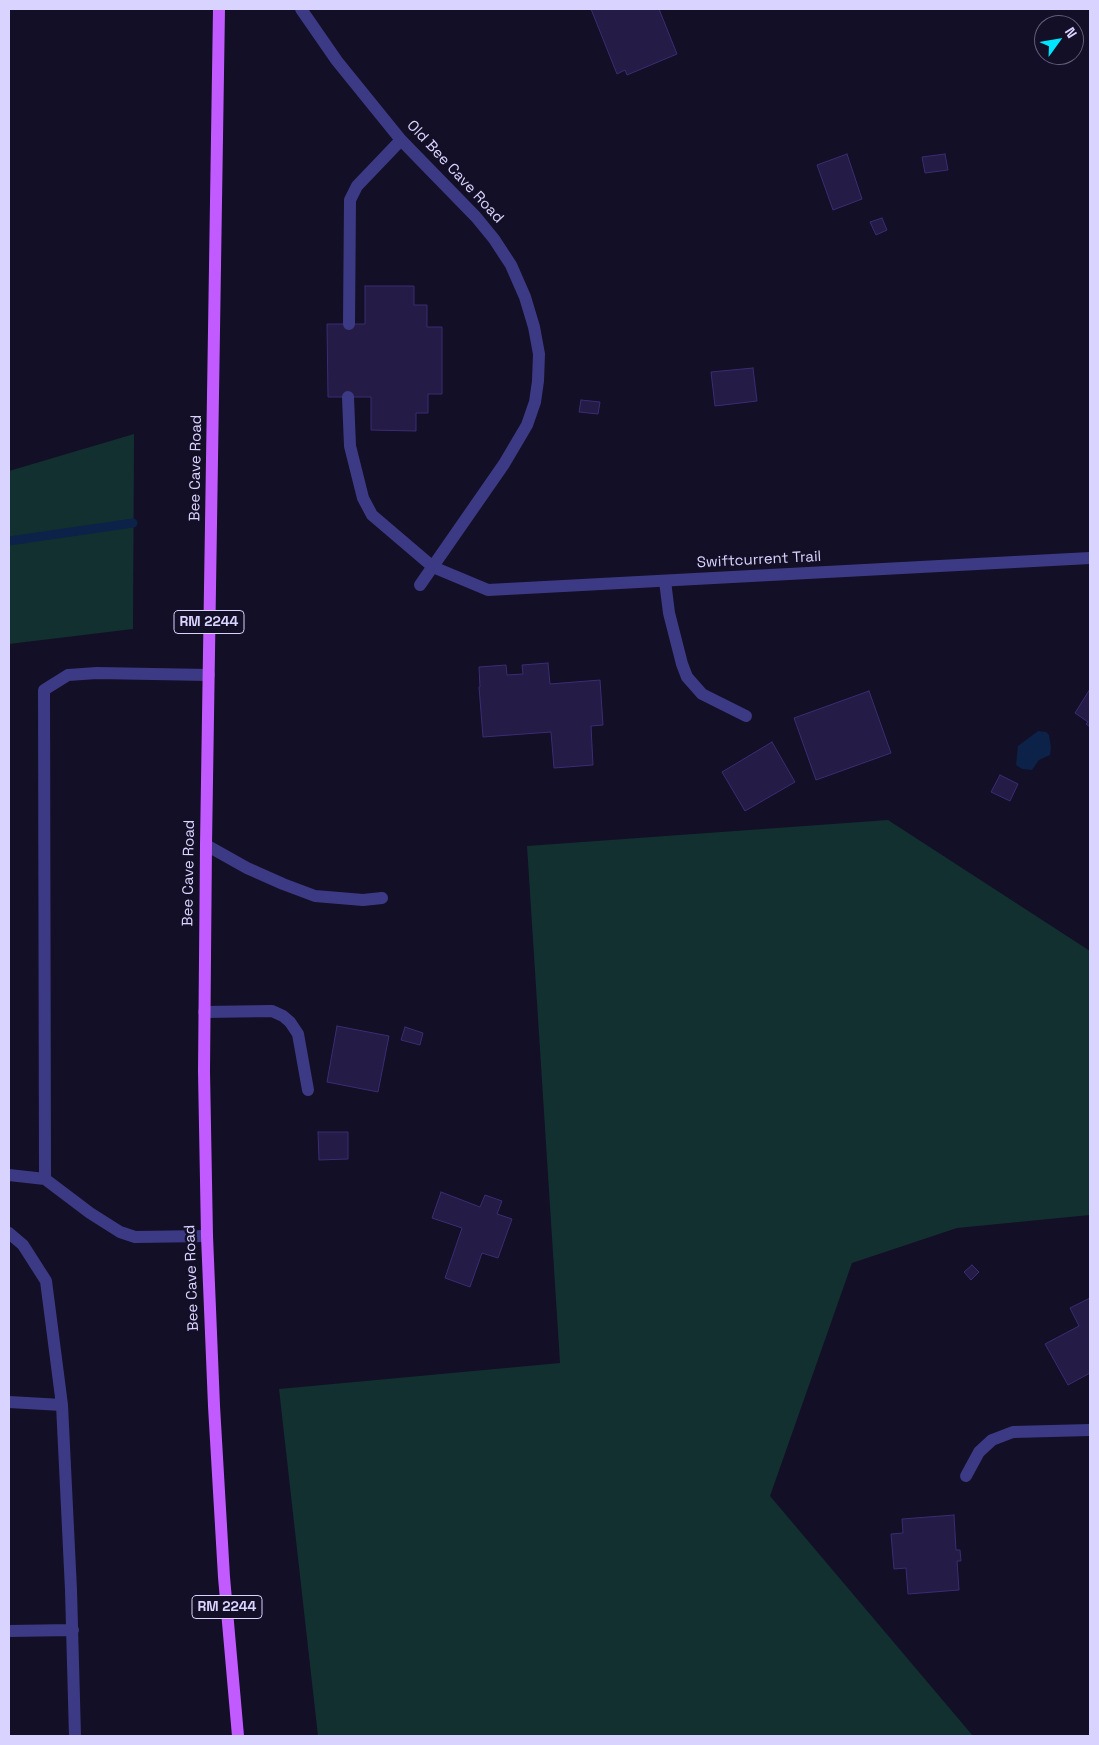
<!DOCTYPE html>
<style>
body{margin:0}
#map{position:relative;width:1099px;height:1745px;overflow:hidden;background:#130f26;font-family:"Space Grotesk",sans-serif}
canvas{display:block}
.frame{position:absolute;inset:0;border:10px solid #d9d4ff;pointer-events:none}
.north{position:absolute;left:1034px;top:15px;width:50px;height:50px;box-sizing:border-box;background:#130f26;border:1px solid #625e7d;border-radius:50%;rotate:58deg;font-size:14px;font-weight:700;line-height:20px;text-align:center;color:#d9d4ff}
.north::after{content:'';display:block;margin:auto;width:18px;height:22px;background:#00e5ff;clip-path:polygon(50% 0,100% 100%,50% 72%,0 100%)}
</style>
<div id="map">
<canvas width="1099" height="1745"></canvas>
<div class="frame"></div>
<div class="north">N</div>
</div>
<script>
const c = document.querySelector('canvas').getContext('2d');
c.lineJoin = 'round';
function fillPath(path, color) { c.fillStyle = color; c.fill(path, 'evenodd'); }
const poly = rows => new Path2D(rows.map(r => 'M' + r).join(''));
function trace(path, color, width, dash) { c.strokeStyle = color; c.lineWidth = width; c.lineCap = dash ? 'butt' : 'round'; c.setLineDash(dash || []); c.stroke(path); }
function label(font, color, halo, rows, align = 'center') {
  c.font = font + ' "Space Grotesk",sans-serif'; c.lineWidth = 5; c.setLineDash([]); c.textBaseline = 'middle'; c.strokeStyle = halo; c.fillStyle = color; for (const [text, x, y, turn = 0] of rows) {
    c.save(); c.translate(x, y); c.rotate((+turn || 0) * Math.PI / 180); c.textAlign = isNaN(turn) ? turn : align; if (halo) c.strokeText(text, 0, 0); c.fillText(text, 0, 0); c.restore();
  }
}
const green = poly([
 [134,434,133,629,9,644,9,471],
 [888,820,1090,951,1090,1215,957,1228,852,1263,770,1496,973,1736,318,1736,279,1389,560,1363,527,846]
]);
const water = poly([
 [1038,731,1046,732,1049,735,1051,747,1050,755,1039,760,1032,770,1022,769,1016,765,1018,746]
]);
const stream = poly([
 [9,541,133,523]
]);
const building = poly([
 [591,9,659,9,677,54,627,75,625,70,617,74,591,9],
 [847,154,862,199,833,210,817,165,847,154],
 [945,154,948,170,925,173,922,157,945,154],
 [882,218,887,230,876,235,870,222,882,218],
 [365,286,414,286,414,305,427,305,427,327,442,327,442,394,428,394,428,413,416,413,416,431,371,430,371,397,328,397,327,324,365,324,365,286],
 [753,368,757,401,715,406,711,372,753,368],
 [581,400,600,402,598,414,579,412,581,400],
 [548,663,550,684,600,680,603,725,591,726,593,765,554,768,551,732,483,737,479,687,480,687,479,667,506,665,507,675,523,674,522,665,548,663],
 [1090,689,1090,727,1086,724,1088,722,1075,713,1090,689],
 [869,691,891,753,816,780,794,718,869,691],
 [772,742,795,782,745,811,722,772,772,742],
 [1000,775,1018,784,1010,801,991,792,1000,775],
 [337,1026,389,1036,378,1092,327,1082,337,1026],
 [405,1027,423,1033,420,1045,401,1040,405,1027],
 [318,1132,348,1132,348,1159,319,1160,318,1132],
 [441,1192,480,1207,485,1195,502,1201,497,1214,512,1219,498,1258,482,1253,470,1287,445,1278,462,1228,432,1218,441,1192],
 [972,1265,979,1272,971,1280,964,1272,972,1265],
 [1090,1298,1090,1373,1068,1385,1045,1344,1079,1326,1070,1308,1090,1298],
 [954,1515,956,1550,960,1550,961,1561,957,1561,959,1590,908,1594,906,1568,894,1569,891,1534,903,1533,902,1519,954,1515]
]);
const service = poly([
 [349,324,350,200,357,186,401,140],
 [348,397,350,446,363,498,372,515,433,567],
 [665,581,669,613,682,664,687,677,702,694,746,716],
 [206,845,247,868,283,884,315,896,363,900,382,898],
 [204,1012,272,1011,283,1016,290,1022,298,1034,308,1090],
 [9,1175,45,1179,90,1213,120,1232,135,1237,207,1236],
 [45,1179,44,690,68,675,97,673,209,675],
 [9,1233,23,1245,46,1281,62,1405,9,1402],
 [62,1405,71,1590,75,1736],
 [966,1476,979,1452,992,1440,1013,1432,1090,1430],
 [9,1631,73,1630]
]);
const minor = poly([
 [301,9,337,61,401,140,476,217,494,239,511,265,525,297,534,327,539,354,538,381,535,402,527,425,504,464,420,585],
 [433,567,488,590,1090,558]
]);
const primary = poly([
 [219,9,206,845,204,1071,207,1236,214,1406,224,1577,238,1736]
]);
const shields = [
 [209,622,70],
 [227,1607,70]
];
const shieldNames = [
 ["RM 2244",209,622],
 ["RM 2244",227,1607]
];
const streetNames = [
 ["Old Bee Cave Road",455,172,47],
 ["Bee Cave Road",196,468,-89],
 ["Swiftcurrent Trail",759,560,-3],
 ["Bee Cave Road",189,873,-89],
 ["Bee Cave Road",192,1278,-92]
];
fillPath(green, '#12302f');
fillPath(water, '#0c2248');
trace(stream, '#0c2248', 9);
fillPath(building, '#241b47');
trace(building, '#3b2d73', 1);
trace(service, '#3d3a85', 12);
trace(minor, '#3d3a85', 12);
trace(primary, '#c25bff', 12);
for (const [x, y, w] of shields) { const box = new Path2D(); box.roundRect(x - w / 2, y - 11.5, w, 23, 4); c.fillStyle = '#130f26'; c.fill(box); trace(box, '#d9d4ff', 1); }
label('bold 14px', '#d9d4ff', null, shieldNames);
label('15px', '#d9d4ff', '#130f26', streetNames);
</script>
